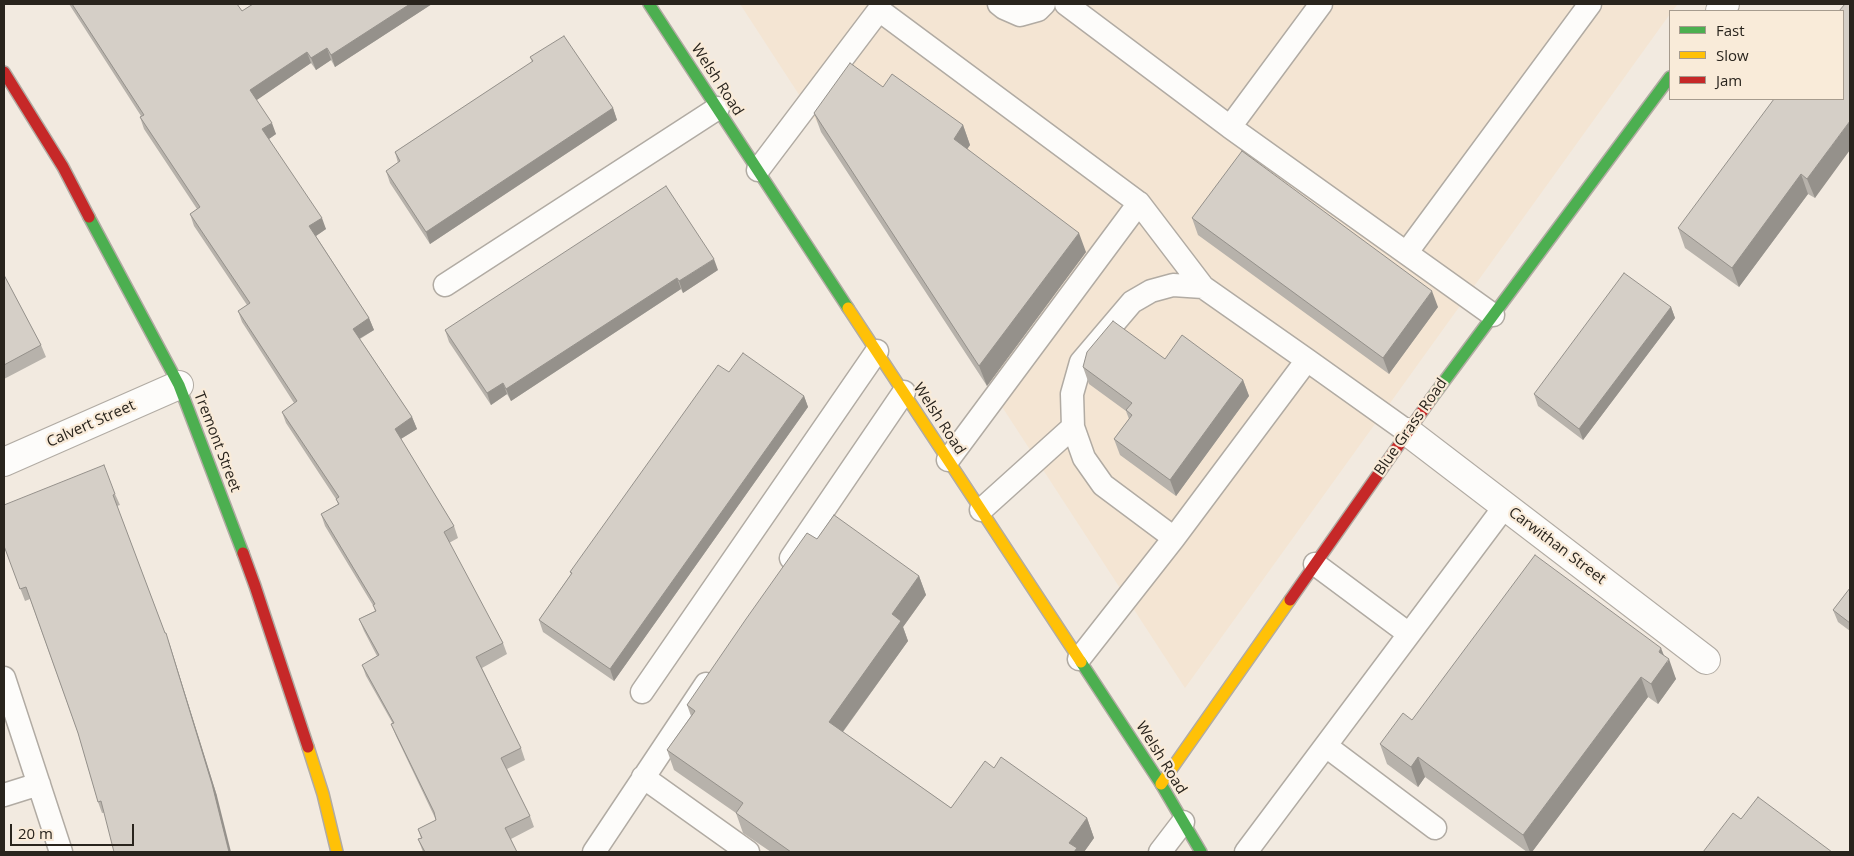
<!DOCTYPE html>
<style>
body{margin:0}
#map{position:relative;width:1854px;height:856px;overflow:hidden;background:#f2eae0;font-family:"Open Sans",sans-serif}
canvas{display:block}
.frame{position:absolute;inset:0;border:5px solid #29241d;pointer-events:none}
.legend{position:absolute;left:1669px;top:10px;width:175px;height:90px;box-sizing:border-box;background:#f9ebd9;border:1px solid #a69b8e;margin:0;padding:6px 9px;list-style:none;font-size:15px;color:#29241d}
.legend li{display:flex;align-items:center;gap:10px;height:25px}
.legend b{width:25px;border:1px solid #a69b8e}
.scale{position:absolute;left:10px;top:824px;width:124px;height:22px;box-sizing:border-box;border:2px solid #29241d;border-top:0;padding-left:6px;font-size:15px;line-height:18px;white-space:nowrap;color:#29241d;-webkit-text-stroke:4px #f9ebd9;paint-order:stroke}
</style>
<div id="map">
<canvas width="1854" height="856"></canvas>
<div class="frame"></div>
<ul class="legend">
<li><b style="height:6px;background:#4caf50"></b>Fast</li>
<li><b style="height:6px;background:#ffc107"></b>Slow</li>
<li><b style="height:6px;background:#c62828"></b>Jam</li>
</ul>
<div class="scale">20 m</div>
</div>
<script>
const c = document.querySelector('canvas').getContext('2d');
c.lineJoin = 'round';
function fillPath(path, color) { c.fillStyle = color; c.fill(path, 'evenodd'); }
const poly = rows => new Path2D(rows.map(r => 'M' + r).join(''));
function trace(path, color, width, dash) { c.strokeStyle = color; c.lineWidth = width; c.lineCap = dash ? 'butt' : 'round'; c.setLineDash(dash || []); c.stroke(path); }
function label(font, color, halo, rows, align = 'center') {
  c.font = font + ' "Open Sans",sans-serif'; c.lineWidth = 4.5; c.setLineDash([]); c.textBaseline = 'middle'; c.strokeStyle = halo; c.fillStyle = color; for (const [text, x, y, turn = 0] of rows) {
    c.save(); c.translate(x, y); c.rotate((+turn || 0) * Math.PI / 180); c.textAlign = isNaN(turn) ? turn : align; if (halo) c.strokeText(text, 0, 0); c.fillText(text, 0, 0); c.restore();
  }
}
const built = poly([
 [740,4,1678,4,1672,11,1670,11,1670,14,1185,688]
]);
const lane = poly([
 [999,4,1004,8,1020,15,1038,10,1044,4],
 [1066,4,1230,127,1321,4],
 [1230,127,1493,315],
 [758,170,879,10,1139,203,948,460],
 [1139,203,1203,287],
 [1407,252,1590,4],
 [445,285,718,108],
 [1307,360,1174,538,1103,485,1084,458,1073,427,1072,394,1081,362,1132,302,1151,291,1173,285,1203,287,1307,360,1408,432],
 [981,510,1073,427],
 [791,558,904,392],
 [1315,564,1409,634],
 [1079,659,1174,538],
 [4,678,61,852],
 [642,692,877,351],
 [1326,746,1435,828],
 [643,777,748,852],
 [4,795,39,784],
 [594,852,706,684],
 [1160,852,1183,822],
 [1246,852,1505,506]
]);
const street = poly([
 [1720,11,1725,4],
 [1408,432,1706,660],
 [4,462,179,385]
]);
const fast = poly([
 [649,4,848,308],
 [89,217,179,385,243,553],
 [1431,399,1670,77],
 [1081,662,1161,784,1201,852]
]);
const slow = poly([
 [848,308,1081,662],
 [308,747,323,794,337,852],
 [1161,784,1290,600]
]);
const jam = poly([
 [4,72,63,167,89,217],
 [243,553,255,586,308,747],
 [1290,600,1431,399]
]);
const wall = poly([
 [69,4,237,4,242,11,253,4,432,4,335,67,331,60,316,70,311,63,256,100,276,134,269,139,326,229,316,236,369,318,374,330,360,339,412,417,417,429,401,439,454,526,458,538,449,543,503,643,507,654,482,668,521,748,525,760,507,769,530,816,534,827,511,839,517,852,423,852,418,839,421,838,418,829,436,820,396,736,391,724,393,724,366,676,362,665,377,656,364,631,359,619,375,611,374,607,325,526,321,514,338,504,336,499,286,423,282,412,294,403,242,322,238,311,247,305,194,226,190,214,197,209,144,129,140,117,141,116],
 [530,57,613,108,617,120,430,244,390,183,386,171,398,163,395,152,532,62],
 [883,87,963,125,970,145,967,149,1086,252,987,386,821,132,814,113],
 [1843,99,1815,198,1808,194,1739,287,1685,248,1678,228],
 [1192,218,1438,307,1389,374,1198,235],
 [718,270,683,293,681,289,511,401,507,394,491,405,449,342,445,330],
 [4,275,41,345,46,357,4,379],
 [1671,307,1675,318,1583,440,1538,406,1534,394],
 [1165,359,1243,380,1249,396,1176,496,1120,455,1114,439,1129,419,1126,411,1089,384,1083,367],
 [729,372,804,396,808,407,614,681,543,632,539,620,571,574,570,572],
 [115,494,120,505,117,506,165,633,170,645,217,796,102,813,98,802,78,733,30,599,25,601,4,546],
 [817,539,919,576,926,595,903,627,908,641,843,732,951,808,994,768,1087,818,1094,838,1084,852,771,852,743,833,736,813,674,770,667,750,691,716,687,705],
 [1850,588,1850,631,1838,622,1833,610],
 [1664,656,1676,679,1658,704,1648,697,1532,852,1527,852,1425,777,1418,787,1387,764,1380,744,1412,720]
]);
const shadedWall = poly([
 [410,4,432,4,335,67,331,55],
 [327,48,331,60,316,70,311,58],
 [307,52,311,63,254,102,250,90],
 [613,108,617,120,430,244,426,232],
 [1850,121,1850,150,1815,198,1807,179],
 [272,123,276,134,266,141,262,129],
 [963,125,970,145,961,158,954,139],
 [1801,174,1808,194,1739,287,1732,268],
 [322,218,326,229,313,238,309,226],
 [1079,233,1086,252,987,386,979,366],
 [714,259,718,270,683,293,679,281],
 [677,278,681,289,511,401,506,389],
 [1432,291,1438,307,1389,374,1383,358],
 [1671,307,1675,318,1583,440,1579,429],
 [369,318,374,330,357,340,353,329],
 [1243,380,1249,396,1176,496,1170,480],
 [503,383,507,394,491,405,487,393],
 [804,396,808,407,614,681,610,669],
 [412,417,417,429,399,440,395,429],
 [919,576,926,595,903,627,908,641,836,741,829,722,892,614],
 [166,633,217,796,231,852,229,852],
 [1661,648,1667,663,1669,659,1676,679,1658,704,1651,684,1659,652],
 [1641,677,1648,697,1532,852,1530,852,1523,835],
 [1418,757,1425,777,1418,787,1411,767],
 [1087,818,1094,838,1084,852,1073,852,1069,843]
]);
const building = poly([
 [72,4,237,4,242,11,253,4,410,4,331,55,327,48,311,58,307,52,250,90,272,123,262,129,322,218,309,226,369,318,353,329,412,417,395,429,454,526,444,532,503,643,476,657,521,748,501,758,530,816,505,828,517,852,425,852,418,839,422,838,418,829,436,820,434,812,391,724,394,723,362,665,379,655,359,619,376,611,373,605,375,604,321,514,339,504,336,499,339,497,282,412,297,401,238,311,250,303,190,214,200,207,140,117,144,115,72,4],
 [1845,4,1850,4,1850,121,1807,179,1801,174,1732,268,1678,228,1774,99,1843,99,1843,11,1839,11,1845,4],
 [564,36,613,108,426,232,386,171,400,161,395,152,533,61,530,57,564,36],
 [850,63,883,87,892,74,963,125,954,139,1079,233,979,366,814,113,850,63],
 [1242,151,1432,291,1383,358,1192,218,1242,151],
 [666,186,714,259,679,281,677,278,506,389,503,383,487,393,445,330,666,186],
 [1624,273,1671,307,1579,429,1534,394,1624,273],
 [4,275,41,345,4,365,4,275],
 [1113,321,1165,359,1182,335,1243,380,1170,480,1114,439,1132,415,1126,410,1132,403,1083,367,1087,352,1113,321],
 [743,353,804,396,610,669,539,620,572,573,570,572,718,365,729,372,743,353],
 [104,465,115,494,113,495,165,633,166,633,212,784,229,852,114,852,101,801,98,802,78,733,26,587,20,589,4,546,4,505,104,465],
 [834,515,919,576,892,614,901,621,829,722,951,808,985,761,994,768,1001,757,1087,818,1069,843,1077,848,1074,852,791,852,736,813,743,803,667,750,695,711,687,705,746,619,807,533,817,539,834,515],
 [1535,555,1661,648,1659,652,1669,659,1651,684,1641,677,1523,835,1418,757,1411,767,1380,744,1403,713,1412,720,1535,555],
 [1850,588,1850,623,1833,610,1850,588],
 [1758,797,1832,852,1703,852,1733,813,1741,819,1758,797]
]);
const streetNames = [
 ["Welsh Road",717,80,57],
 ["Welsh Road",939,419,57],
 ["Calvert Street",91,424,-24],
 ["Blue Grass Road",1411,427,-55],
 ["Tremont Street",217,442,69],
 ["Carwithan Street",1557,546,37],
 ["Welsh Road",1161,758,58]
];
fillPath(built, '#f4e5d3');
trace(lane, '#b1aba3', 25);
trace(street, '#b1aba3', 30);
trace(fast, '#b1aba3', 14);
trace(slow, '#b1aba3', 14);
trace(jam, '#b1aba3', 14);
trace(lane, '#fdfcfa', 22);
trace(street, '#fdfcfa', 28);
trace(fast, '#4caf50', 11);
trace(slow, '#ffc107', 11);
trace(jam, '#c62828', 11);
fillPath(wall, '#b7b2ab');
fillPath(shadedWall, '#95918b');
fillPath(building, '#d5cfc7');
trace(building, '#95918b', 1);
label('15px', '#29241d', '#f9ebd9', streetNames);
</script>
